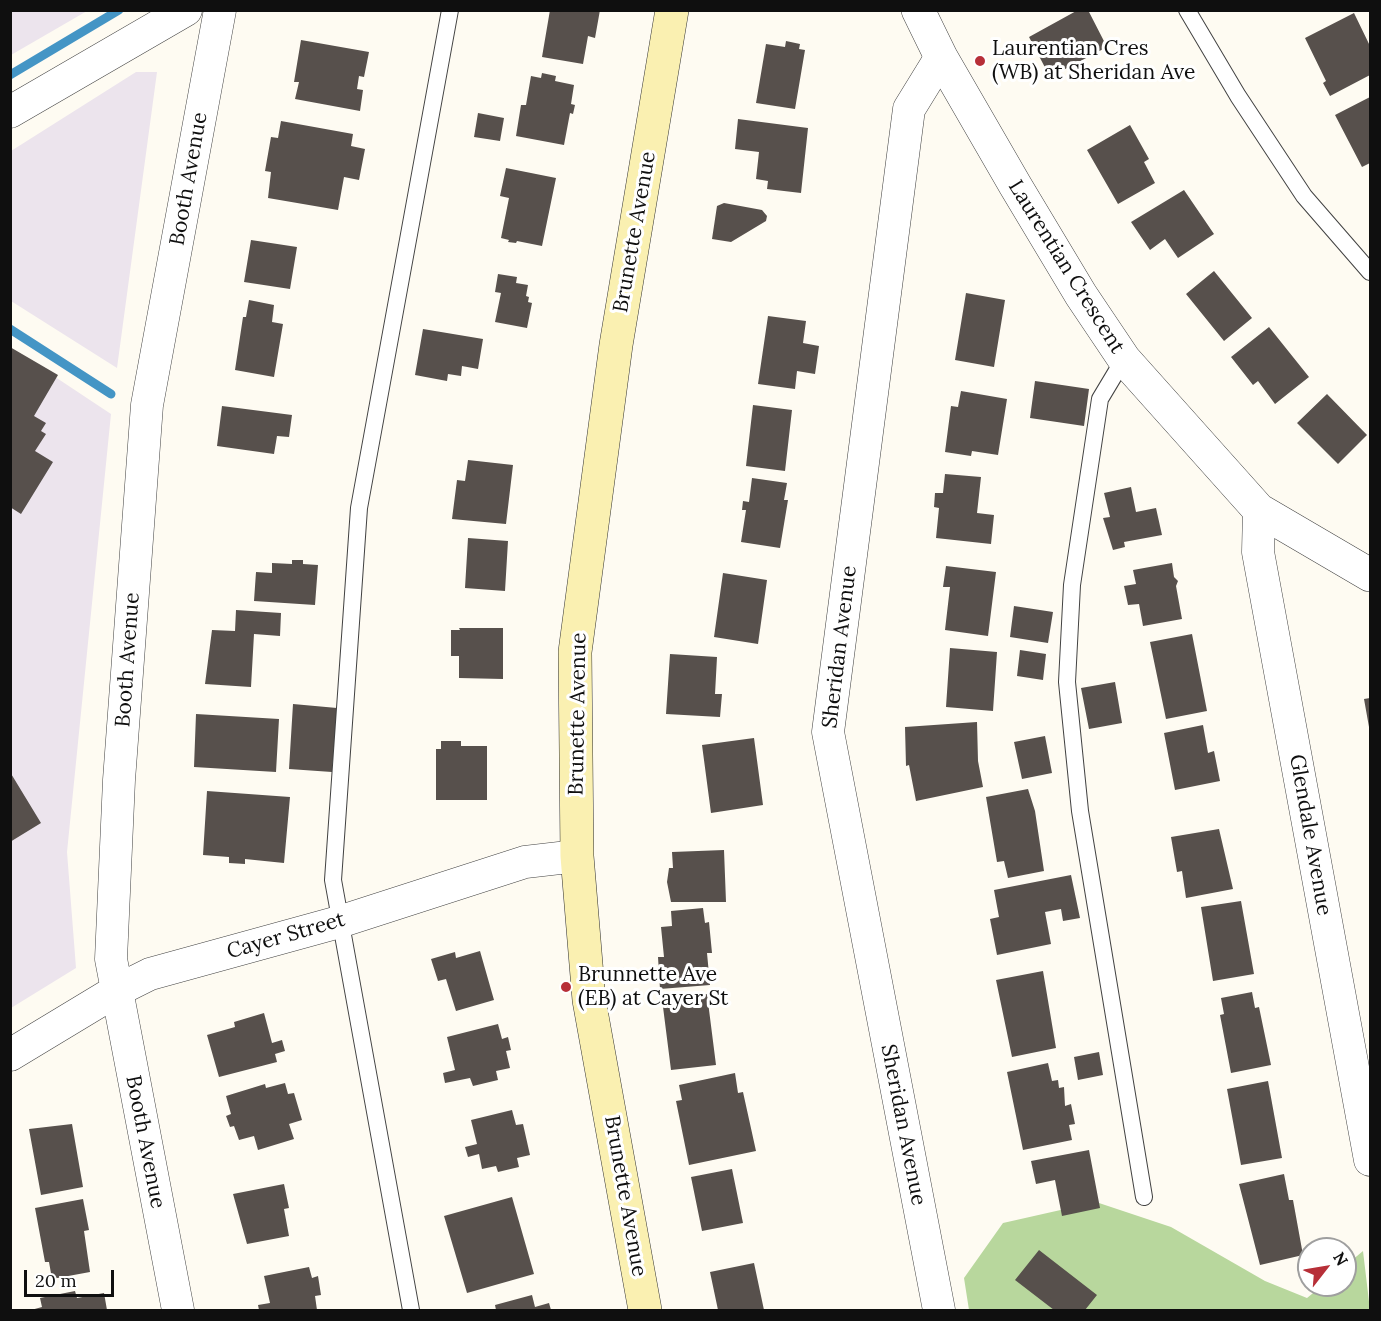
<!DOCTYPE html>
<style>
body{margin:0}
#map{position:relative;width:1381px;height:1321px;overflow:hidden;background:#fefbf2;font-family:Lora,serif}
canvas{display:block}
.frame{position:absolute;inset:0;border:12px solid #0f0f0f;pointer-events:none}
.north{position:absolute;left:1297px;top:1237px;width:60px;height:60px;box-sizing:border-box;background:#fff;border:2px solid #9f9f9f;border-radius:50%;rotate:59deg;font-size:16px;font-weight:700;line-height:24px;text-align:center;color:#0f0f0f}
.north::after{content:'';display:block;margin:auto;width:21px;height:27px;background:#b72f38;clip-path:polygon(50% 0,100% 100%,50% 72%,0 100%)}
.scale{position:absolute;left:24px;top:1270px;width:90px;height:27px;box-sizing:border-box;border:3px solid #0f0f0f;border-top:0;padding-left:8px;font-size:18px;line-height:21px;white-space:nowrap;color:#0f0f0f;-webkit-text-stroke:4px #fff;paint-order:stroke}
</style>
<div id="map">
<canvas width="1381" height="1321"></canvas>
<div class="frame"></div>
<div class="north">N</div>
<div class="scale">20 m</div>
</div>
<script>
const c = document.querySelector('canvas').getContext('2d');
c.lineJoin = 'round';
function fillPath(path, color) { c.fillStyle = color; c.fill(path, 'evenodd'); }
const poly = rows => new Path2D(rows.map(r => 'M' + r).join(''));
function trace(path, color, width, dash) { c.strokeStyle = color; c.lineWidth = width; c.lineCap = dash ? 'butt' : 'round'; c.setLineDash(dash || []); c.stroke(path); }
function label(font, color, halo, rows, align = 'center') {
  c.font = font + ' Lora,serif'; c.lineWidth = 6; c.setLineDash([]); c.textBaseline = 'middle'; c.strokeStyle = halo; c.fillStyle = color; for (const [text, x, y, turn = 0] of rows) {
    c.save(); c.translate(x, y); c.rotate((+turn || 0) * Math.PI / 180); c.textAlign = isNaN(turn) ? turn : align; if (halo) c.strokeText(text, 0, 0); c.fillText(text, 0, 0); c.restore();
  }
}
const industrial = poly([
 [11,10,87,10,87,11,11,55],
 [136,72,157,72,117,368,11,301,11,151],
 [10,347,111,414,67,852,76,968,11,1008]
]);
const forest = poly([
 [1096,1202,1171,1227,1265,1281,1307,1298,1323,1285,1345,1285,1345,1266,1363,1251,1370,1310,969,1310,964,1278,1003,1223]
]);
const stream = poly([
 [10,75,119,10],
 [10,329,111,394]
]);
const building = poly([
 [550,10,600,10,595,38,588,36,583,64,542,57],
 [1078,10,1088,10,1107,47,1050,77,1029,37],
 [1354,13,1370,46,1370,75,1330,96,1323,83,1326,81,1305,38],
 [301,40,369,52,364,77,359,76,357,89,363,90,360,111,295,99,299,82,294,82],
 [786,41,800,44,799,49,805,50,795,109,756,103,766,44,785,47],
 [542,73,556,76,555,81,574,85,571,104,575,105,573,114,570,113,564,145,516,136,521,105,526,105,531,76,541,78],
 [1370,97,1370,163,1362,167,1335,115],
 [478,113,504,118,500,141,474,137],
 [738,119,808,128,801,193,767,189,768,181,756,179,759,152,735,149],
 [281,121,353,134,351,146,365,149,359,180,344,177,338,210,268,198,271,172,265,171,271,137,278,138],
 [1130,125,1149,159,1144,162,1155,183,1118,204,1087,150],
 [506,168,556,178,542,246,517,241,516,243,508,242,509,240,501,238,509,198,500,196],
 [1184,190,1214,234,1178,258,1165,239,1150,250,1131,222],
 [724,203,762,210,767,216,766,221,731,242,712,239,717,206],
 [251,240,297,247,290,289,244,282],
 [1214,271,1252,318,1224,341,1186,294],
 [498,274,517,277,516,283,528,285,526,296,529,297,528,302,532,303,527,328,495,322,501,293,495,292],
 [966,293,1005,300,994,367,955,360],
 [249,300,274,305,272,322,283,324,274,377,235,370,243,317,246,317],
 [768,316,806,321,803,343,819,346,815,374,797,371,795,389,758,384],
 [1269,327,1309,377,1275,404,1258,381,1253,385,1231,357],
 [423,329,483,339,478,369,462,366,461,376,448,374,447,381,415,375],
 [10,347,58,375,34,416,46,423,41,431,46,434,35,451,53,462,21,514,10,507],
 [1035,381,1089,389,1084,426,1030,418],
 [961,391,1007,399,998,455,972,451,971,456,945,452,951,406,958,407],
 [1327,394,1367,435,1338,464,1297,423],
 [753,405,792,410,785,471,746,466],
 [222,406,292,415,289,437,277,436,274,454,217,446],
 [468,460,513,465,506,524,452,519,457,480,465,481],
 [945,474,981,477,977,513,994,515,991,544,936,538,939,508,934,507,935,493,943,493],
 [752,478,787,483,784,500,788,500,780,548,741,542,746,510,742,510,743,501,749,502],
 [1131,487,1136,512,1156,508,1162,535,1124,542,1125,547,1113,550,1103,518,1110,517,1104,493],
 [468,538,508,541,505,591,465,588],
 [292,560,303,560,303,564,318,565,315,605,254,601,256,572,272,573,272,563,292,564],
 [1172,563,1174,577,1178,581,1176,586,1182,619,1143,626,1139,604,1128,605,1124,586,1136,584,1133,570],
 [946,566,996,572,988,636,945,630,950,587,943,587],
 [723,573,767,580,758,644,714,637],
 [1014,606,1053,612,1048,643,1010,637],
 [236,610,281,613,280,636,254,634,251,687,205,684,212,630,235,631],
 [459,628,503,628,503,679,459,678,459,656,451,656,451,630,460,630],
 [1192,634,1207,711,1166,719,1150,642],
 [950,648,997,652,993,711,946,707],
 [1020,650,1046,654,1043,680,1017,676],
 [670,654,717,657,715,694,722,694,720,717,666,714],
 [1115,682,1122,723,1089,729,1081,688],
 [1370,698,1370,727,1369,727,1364,699],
 [293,704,337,708,332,772,289,769],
 [196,714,279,719,276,772,194,767],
 [977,722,978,761,983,787,916,801,909,765,906,766,905,727],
 [1203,725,1208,753,1214,751,1220,781,1175,790,1164,733],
 [1045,736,1052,773,1022,779,1014,742],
 [754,738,763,805,711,813,702,745],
 [441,741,461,741,461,746,487,746,487,800,436,800,436,749,441,749],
 [10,772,41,823,10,842],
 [1028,789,1035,811,1044,871,1008,878,1004,861,997,862,986,797],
 [207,791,290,797,284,863,245,859,245,864,229,863,229,857,203,855],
 [1219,829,1233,889,1186,898,1182,871,1177,872,1171,837],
 [724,850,726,902,671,902,667,882,669,868,673,868,672,852],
 [1071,875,1080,918,1063,921,1061,909,1045,912,1051,944,997,955,990,919,999,917,994,890],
 [1241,901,1254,974,1213,981,1201,907],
 [703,908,705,923,709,922,712,953,707,953,710,985,660,989,658,957,664,957,661,927,672,926,671,911],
 [480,951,494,1000,456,1011,446,979,438,981,431,959,455,952,456,958],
 [1043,971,1056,1048,1012,1057,996,980],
 [1252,992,1255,1008,1259,1007,1271,1065,1231,1073,1220,1015,1224,1014,1221,998],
 [707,994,716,1065,671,1070,662,999],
 [264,1013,272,1043,282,1040,285,1051,275,1054,277,1062,219,1077,207,1035,235,1027,234,1022],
 [498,1024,502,1039,508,1037,511,1050,506,1051,510,1068,496,1071,498,1080,473,1086,470,1078,445,1083,443,1073,455,1070,447,1037],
 [1099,1052,1103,1075,1078,1080,1074,1057],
 [1048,1063,1052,1081,1058,1080,1059,1088,1064,1087,1065,1106,1071,1104,1075,1124,1069,1125,1072,1140,1023,1150,1007,1072],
 [735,1073,738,1093,743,1092,756,1151,689,1165,676,1101,682,1100,679,1085],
 [1268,1081,1282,1158,1241,1165,1227,1089],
 [285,1083,288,1094,294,1093,302,1120,289,1124,294,1139,258,1150,254,1136,239,1140,234,1126,230,1127,226,1116,231,1114,226,1096,265,1084,266,1088],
 [512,1110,516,1125,523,1124,530,1155,517,1158,519,1167,498,1172,496,1166,482,1169,479,1154,468,1157,465,1147,477,1144,471,1120],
 [72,1124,83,1187,41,1195,29,1129],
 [1089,1150,1100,1208,1062,1216,1055,1180,1036,1184,1031,1161],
 [732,1169,743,1223,702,1231,691,1177],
 [1284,1174,1289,1200,1293,1200,1303,1255,1260,1265,1239,1184],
 [284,1184,289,1208,284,1209,289,1236,247,1244,233,1194],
 [512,1197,534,1274,467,1293,444,1216],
 [83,1199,89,1230,84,1231,90,1272,52,1279,49,1262,45,1262,35,1208],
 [1039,1250,1097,1295,1085,1310,1054,1310,1015,1280],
 [754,1263,764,1310,718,1310,710,1272],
 [309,1267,312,1278,318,1276,321,1295,315,1296,317,1310,259,1310,258,1305,270,1303,264,1276],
 [75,1291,77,1298,104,1293,107,1310,31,1310,42,1307,40,1298],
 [532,1295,535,1307,549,1303,551,1310,496,1310,495,1305]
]);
const service = poly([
 [1187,10,1238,96,1304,196,1370,272],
 [1124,359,1100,399,1072,585,1067,682,1080,811,1144,1197],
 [411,1310,333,880,359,508,450,10]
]);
const minor = poly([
 [10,112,186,10],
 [1259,510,1258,552,1370,1160],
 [10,1055,116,991,150,974,339,922,525,862,577,856],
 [178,1310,111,959,119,780,147,405,220,10],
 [939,1310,828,732,909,109,941,57]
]);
const tertiary = poly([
 [918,10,941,57,1015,185,1081,295,1124,359,1259,510,1370,575]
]);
const secondary = poly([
 [645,1310,589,1000,577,856,575,652,616,345,672,10]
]);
const markers = [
 [980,61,6,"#b72f38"],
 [566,987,6,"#b72f38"]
];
const poiNames = [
 ["Laurentian Cres",992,49],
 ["(WB) at Sheridan Ave",992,73],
 ["Brunnette Ave",578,975],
 ["(EB) at Cayer St",578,999]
];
const streetNames = [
 ["Booth Avenue",189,179,-80],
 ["Brunette Avenue",635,232,-80],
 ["Laurentian Crescent",1066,267,58],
 ["Sheridan Avenue",840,647,-83],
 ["Booth Avenue",128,660,-86],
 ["Brunette Avenue",578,714,-89],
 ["Glendale Avenue",1310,835,80],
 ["Cayer Street",286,936,-16],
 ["Sheridan Avenue",903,1125,79],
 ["Booth Avenue",145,1142,79],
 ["Brunette Avenue",625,1196,80]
];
fillPath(industrial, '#ece4ed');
fillPath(forest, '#b8d79d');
trace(stream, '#4495c5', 9);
fillPath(building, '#57504c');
trace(service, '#424242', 18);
trace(minor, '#424242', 33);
trace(tertiary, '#424242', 34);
trace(secondary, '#313131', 34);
trace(service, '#fff', 16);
trace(minor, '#fff', 32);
trace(tertiary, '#fff', 33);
trace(secondary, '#faf0b1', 33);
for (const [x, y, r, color] of markers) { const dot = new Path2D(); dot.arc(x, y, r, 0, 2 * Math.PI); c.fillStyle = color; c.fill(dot); trace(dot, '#fff', 2); }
label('21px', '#0f0f0f', '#fff', poiNames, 'left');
label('21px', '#0f0f0f', '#fff', streetNames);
</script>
